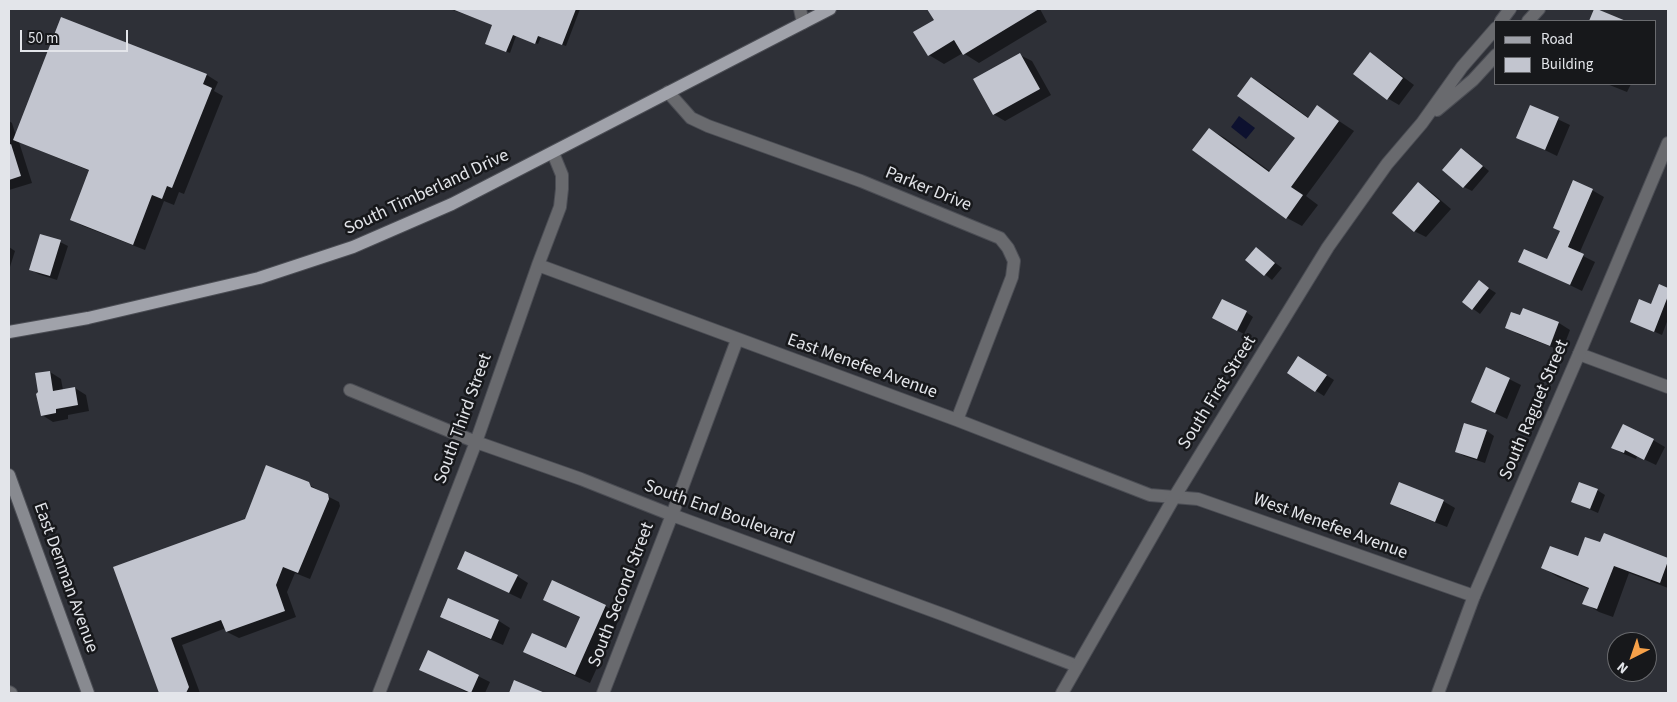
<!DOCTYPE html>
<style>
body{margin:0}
#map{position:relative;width:1677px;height:702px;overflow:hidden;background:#2e3037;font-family:"Source Sans 3",sans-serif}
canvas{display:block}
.frame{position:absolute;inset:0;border:10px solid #e3e5ea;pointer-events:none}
.legend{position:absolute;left:1494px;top:20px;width:162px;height:65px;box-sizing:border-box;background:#17181b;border:1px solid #696a6e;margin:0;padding:6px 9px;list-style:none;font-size:15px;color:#e3e5ea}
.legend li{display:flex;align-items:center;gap:10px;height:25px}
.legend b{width:25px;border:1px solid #696a6e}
.north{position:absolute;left:1607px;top:632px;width:50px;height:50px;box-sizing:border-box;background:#17181b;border:1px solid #696a6e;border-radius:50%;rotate:221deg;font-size:14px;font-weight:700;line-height:20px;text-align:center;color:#e3e5ea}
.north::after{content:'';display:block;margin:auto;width:18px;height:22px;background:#f7a149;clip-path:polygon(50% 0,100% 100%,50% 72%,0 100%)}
.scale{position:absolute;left:20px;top:30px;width:108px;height:22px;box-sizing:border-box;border:2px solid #e3e5ea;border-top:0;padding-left:6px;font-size:15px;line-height:18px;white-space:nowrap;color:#e3e5ea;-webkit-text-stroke:4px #17181b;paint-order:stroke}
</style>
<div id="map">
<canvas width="1677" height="702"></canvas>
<div class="frame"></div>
<ul class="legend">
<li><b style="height:6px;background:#a0a2aa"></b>Road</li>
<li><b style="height:14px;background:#c2c5cf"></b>Building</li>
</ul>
<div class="north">N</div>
<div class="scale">50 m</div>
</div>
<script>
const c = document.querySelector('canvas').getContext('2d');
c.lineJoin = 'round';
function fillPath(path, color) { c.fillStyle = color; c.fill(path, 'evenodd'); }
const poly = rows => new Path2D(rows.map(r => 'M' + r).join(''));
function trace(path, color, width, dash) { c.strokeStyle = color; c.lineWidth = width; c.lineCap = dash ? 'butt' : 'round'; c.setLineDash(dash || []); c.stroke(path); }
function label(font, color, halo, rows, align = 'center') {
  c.font = font + ' "Source Sans 3",sans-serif'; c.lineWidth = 5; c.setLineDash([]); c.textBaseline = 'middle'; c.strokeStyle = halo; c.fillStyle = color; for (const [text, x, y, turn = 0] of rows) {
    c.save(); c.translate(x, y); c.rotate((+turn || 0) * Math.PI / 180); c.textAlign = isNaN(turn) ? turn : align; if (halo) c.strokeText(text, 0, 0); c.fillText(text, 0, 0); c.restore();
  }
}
const water = poly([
 [1239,116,1255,128,1246,139,1231,127]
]);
const shadow = poly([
 [450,9,580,9,566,46,541,37,538,44,516,36,510,53,490,45,494,25],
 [933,9,1040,9,1047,22,979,63,963,53,944,64,929,55,935,20,929,11],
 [62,18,207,75,218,82,214,91,223,96,184,194,179,192,174,205,164,201,145,250,83,226,71,220,90,171,19,142,32,183,9,190,9,121,12,123,16,136],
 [1370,54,1382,61,1414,85,1399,105,1387,98],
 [1020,55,1032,61,1051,95,1005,121,993,114],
 [1251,78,1267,87,1309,118,1318,107,1354,131,1306,196,1318,205,1302,226,1287,218,1209,129,1225,138,1271,172,1296,137],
 [1607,84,1631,84,1627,92],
 [1530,106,1570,125,1557,156,1518,137],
 [1462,149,1469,154,1489,171,1472,191,1464,187,1444,169],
 [1418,184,1430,191,1451,209,1426,237,1414,231],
 [1592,190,1604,197,1579,254,1595,262,1582,291,1520,261,1548,260],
 [60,242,68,246,57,280,38,274,31,269],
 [9,247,15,251,9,270],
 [1256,248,1282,268,1272,280,1247,260],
 [1479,282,1496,293,1480,314,1464,302],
 [1660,286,1668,289,1668,319,1662,335,1639,325,1652,306],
 [1523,309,1559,323,1570,330,1562,351,1518,334,1506,327,1520,317],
 [1246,312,1253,317,1244,334,1221,322],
 [1306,362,1334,380,1324,396,1288,373],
 [1487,368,1521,385,1507,419,1472,402],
 [50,372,61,379,63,390,75,388,86,395,89,411,68,415,68,419,53,422,42,415],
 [1465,424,1487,431,1494,436,1485,463,1464,456,1456,451],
 [1653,440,1665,447,1656,465,1637,456,1636,459,1624,454,1613,448],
 [308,484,320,491,321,493,339,502,340,506,310,579,295,573,287,592,296,617,239,638,227,632,226,628,182,645,200,693,160,693,114,567,246,520],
 [1597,490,1605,495,1598,513,1580,505],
 [1443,501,1455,508,1447,527,1403,510,1392,503],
 [1605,535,1668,559,1668,588,1629,573,1613,617,1599,612,1584,603,1589,589,1558,577,1543,568,1579,558,1601,544],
 [459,569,517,576,528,583,521,599],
 [448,600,499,621,510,628,503,645,453,623,441,617],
 [544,600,605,606,621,615,590,683,540,660,525,651,566,650,581,618],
 [429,652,490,682,485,693,468,693,421,669]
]);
const building = poly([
 [452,9,576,9,562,45,538,36,535,44,513,35,506,52,485,44,492,25],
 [927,9,1039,9,963,55,954,40,928,56,913,32,934,20],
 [1594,9,1597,9,1626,21,1589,21],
 [61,17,207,74,203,84,212,88,172,188,167,186,162,199,152,195,133,245,70,220,89,170,13,140],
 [1370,52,1403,78,1387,100,1353,74],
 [1020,53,1040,89,993,115,973,79],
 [1251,77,1308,118,1317,105,1339,121,1291,187,1303,195,1286,219,1192,150,1209,128,1269,172,1295,138,1237,96],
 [1530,105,1559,117,1545,150,1516,138],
 [11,144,21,176,9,180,9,145],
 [1461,148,1483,166,1463,188,1442,170],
 [1573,180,1593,189,1568,247,1584,254,1570,285,1518,262,1524,249,1547,259,1560,231,1553,228],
 [1418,182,1440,201,1414,232,1392,213],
 [40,234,61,240,50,276,29,270],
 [1256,247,1275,263,1264,276,1245,260],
 [1479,280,1489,288,1472,310,1462,302],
 [1659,284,1668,288,1668,296,1654,332,1630,322,1639,299,1651,304],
 [1222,299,1247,311,1237,331,1212,318],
 [1523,308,1559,322,1550,346,1505,328,1511,312,1520,315],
 [1298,356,1327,375,1315,392,1287,373],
 [1486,367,1510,378,1495,413,1471,402],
 [50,371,53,391,75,387,78,405,56,409,56,413,41,416,36,394,38,392,35,373],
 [1464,423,1487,430,1477,459,1455,452],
 [1623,424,1654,439,1644,460,1625,450,1624,453,1611,448],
 [266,465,309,482,311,487,328,494,329,499,298,573,283,567,276,585,285,611,226,632,221,620,171,638,189,687,186,693,159,693,113,567,245,519],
 [1399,482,1444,500,1435,522,1390,504],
 [1579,482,1598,489,1590,509,1571,502],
 [1604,533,1668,558,1668,561,1660,583,1614,566,1597,609,1582,604,1589,588,1541,568,1550,546,1578,556,1585,537,1600,542],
 [465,551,518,575,509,593,457,569],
 [552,580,606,605,575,675,523,652,532,633,566,648,580,617,543,600],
 [448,598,499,620,491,639,440,617],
 [428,650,479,675,471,693,419,670],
 [514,680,545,693,509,693]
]);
const minor = poly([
 [668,92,691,118,708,126,861,181,1000,238,1008,248,1014,261,1012,277,957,420],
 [538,265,957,420,1150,495,1198,499,1474,596],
 [1579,354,1668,387],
 [350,390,476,442,581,479,672,515,947,616,1077,666],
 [9,692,11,693],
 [379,693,476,442,538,265,560,207,562,189,562,175,553,153],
 [603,693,672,515,737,340]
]);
const tertiary = poly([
 [800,9,803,23],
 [1501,21,1510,9],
 [1528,21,1539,9],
 [1437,110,1473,80,1496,55],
 [1062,693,1175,496,1328,247,1387,164,1422,123,1462,67,1496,28],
 [1438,693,1474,596,1579,354,1668,143]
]);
const secondary = poly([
 [9,475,88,693]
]);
const primary = poly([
 [9,332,88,318,259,278,353,247,452,204,830,9]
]);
const streetNames = [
 ["Parker Drive",928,190,22],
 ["South Timberland Drive",427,193,-25],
 ["East Menefee Avenue",862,367,20],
 ["South First Street",1218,393,-58],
 ["South Raguet Street",1535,410,-67],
 ["South Third Street",464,419,-70],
 ["South End Boulevard",719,513,20],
 ["West Menefee Avenue",1330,527,20],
 ["East Denman Avenue",65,578,70],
 ["South Second Street",622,595,-69]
];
fillPath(water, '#0d112f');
fillPath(shadow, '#0007');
fillPath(building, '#c2c5cf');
trace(minor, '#4b4d54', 14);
trace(tertiary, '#4b4d54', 14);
trace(secondary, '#4b4d54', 14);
trace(primary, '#4b4d54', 14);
trace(minor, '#696a6e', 12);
trace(tertiary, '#696a6e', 12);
trace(secondary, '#888a90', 12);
trace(primary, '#a0a2aa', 12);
label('18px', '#e3e5ea', '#17181b', streetNames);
</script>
